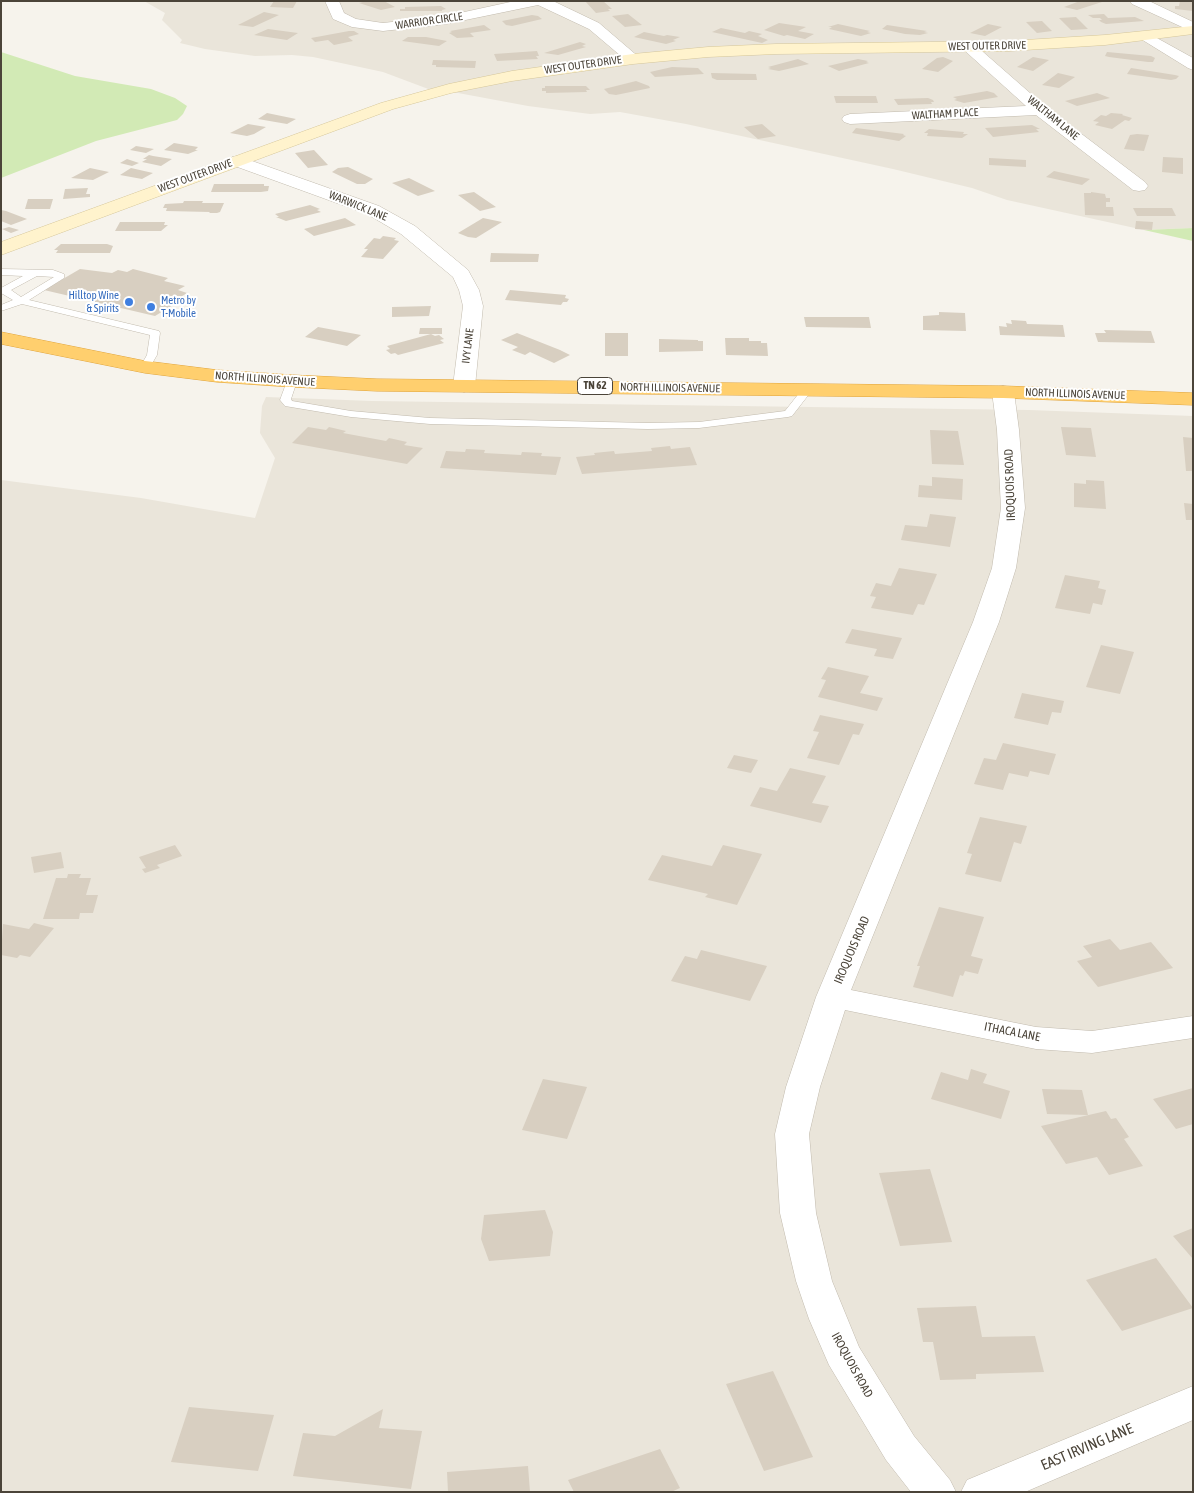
<!DOCTYPE html>
<style>
body{margin:0}
#map{position:relative;width:1194px;height:1493px;overflow:hidden;background:#f6f3ec;font-family:"Asap Condensed",sans-serif}
canvas{display:block}
.frame{position:absolute;inset:0;border:2px solid #4b4439;pointer-events:none}
</style>
<div id="map">
<canvas width="1194" height="1493"></canvas>
<div class="frame"></div>
</div>
<script>
const c = document.querySelector('canvas').getContext('2d');
c.lineJoin = 'round';
function fillPath(path, color) { c.fillStyle = color; c.fill(path, 'evenodd'); }
const poly = rows => new Path2D(rows.map(r => 'M' + r).join(''));
function trace(path, color, width, dash) { c.strokeStyle = color; c.lineWidth = width; c.lineCap = dash ? 'butt' : 'round'; c.setLineDash(dash || []); c.stroke(path); }
function label(font, color, halo, rows, align = 'center') {
  c.font = font + ' "Asap Condensed",sans-serif'; c.lineWidth = 4; c.setLineDash([]); c.textBaseline = 'middle'; c.strokeStyle = halo; c.fillStyle = color; for (const [text, x, y, turn = 0] of rows) {
    c.save(); c.translate(x, y); c.rotate((+turn || 0) * Math.PI / 180); c.textAlign = isNaN(turn) ? turn : align; if (halo) c.strokeText(text, 0, 0); c.fillText(text, 0, 0); c.restore();
  }
}
const residential = poly([
 [144,1,1193,1,1193,228,1144,230,1007,200,972,188,893,169,686,124,620,112,590,114,528,106,458,93,441,88,431,90,383,72,313,57,292,55,255,56,205,49,180,43,182,40,162,20,165,13],
 [266,397,372,401,1029,410,1193,416,1193,1492,1,1492,1,480,141,498,255,518,275,458,260,433,262,406]
]);
const green = poly([
 [1,52,75,76,151,89,175,98,187,106,183,114,177,120,96,141,1,178],
 [1193,228,1193,241,1144,230]
]);
const building = poly([
 [274,1,297,1,293,8,270,7],
 [362,1,384,1,395,7,381,10,359,3,363,2],
 [585,1,603,1,612,9,608,9,610,11,596,13],
 [1080,1,1102,1,1102,2,1077,10,1064,7],
 [1180,1,1193,2,1193,11,1175,9,1175,6,1179,6],
 [441,6,446,9,442,10,442,11,400,11,400,9,405,9,405,7],
 [264,12,279,15,253,27,238,25],
 [628,14,642,25,625,27,612,16],
 [1104,14,1108,18,1135,17,1144,21,1106,24,1101,22,1099,20,1102,20,1100,18,1093,18,1088,15],
 [532,15,538,16,542,19,512,26,506,25,502,21],
 [1076,17,1088,29,1071,30,1059,18],
 [1042,21,1052,31,1037,33,1026,22],
 [779,23,806,27,798,31,814,34,805,39,787,35,784,36,764,30],
 [838,24,870,31,867,32,871,33,861,36,829,29,832,27,828,27],
 [988,24,1002,27,985,36,970,33],
 [484,25,491,30,470,33,474,37,457,38,449,33,452,32,450,31],
 [887,25,927,31,924,32,928,33,920,35,905,34,882,29],
 [721,28,745,33,749,31,762,34,758,36,768,40,762,43,712,32],
 [268,29,298,33,287,40,254,35],
 [349,31,354,31,359,34,348,37,353,41,334,45,328,40,315,42,311,38],
 [644,32,664,36,667,35,680,37,673,40,676,41,666,44,634,37],
 [408,37,426,37,447,41,439,46,402,41],
 [580,42,586,44,582,46,586,47,558,55,544,53],
 [537,51,539,56,536,56,538,59,497,61,494,54],
 [1107,52,1151,56,1155,58,1153,62,1148,62,1109,57,1105,56],
 [943,57,953,61,938,72,922,69,937,58],
 [1033,57,1049,60,1033,71,1017,67],
 [798,59,809,64,779,71,768,69,771,68,768,67],
 [858,59,868,61,866,62,869,63,839,71,828,66],
 [433,60,476,61,475,68,436,67,436,65,432,65],
 [672,67,698,68,704,74,655,77,650,72],
 [1131,68,1175,75,1179,76,1176,79,1171,80,1127,74],
 [711,73,756,74,757,80,717,80,712,78],
 [1058,73,1075,77,1059,88,1042,85],
 [636,81,649,86,650,88,616,95,609,94,604,89],
 [545,86,586,86,590,90,586,90,587,92,546,93,546,91,542,91,542,88,545,88],
 [987,91,994,93,998,97,964,103,954,100,957,99,953,97],
 [1097,93,1110,98,1077,106,1065,101],
 [834,96,876,96,878,103,836,103],
 [928,98,933,100,934,102,931,102,932,104,898,105,894,99],
 [267,113,296,119,287,124,258,119],
 [1111,113,1123,114,1122,115,1132,118,1129,121,1125,120,1112,129,1095,125,1099,122,1093,121,1101,115,1106,116],
 [248,124,266,127,254,134,247,136,230,133],
 [762,124,776,136,758,139,744,127],
 [1032,125,1040,129,1036,129,1039,132,993,137,985,128],
 [856,128,904,134,903,135,906,136,899,141,852,133],
 [929,129,964,132,963,134,968,134,962,138,927,136,928,133,924,133],
 [1137,134,1149,135,1144,151,1124,149,1130,135],
 [174,143,198,147,195,150,198,150,188,154,164,150],
 [136,146,154,149,146,153,130,150],
 [314,150,328,165,308,168,295,153],
 [149,155,153,156,172,159,161,166,142,162,147,159,143,159],
 [1163,157,1183,158,1183,174,1162,172],
 [989,158,1026,160,1026,167,989,165],
 [127,159,139,163,132,166,120,163],
 [348,167,373,179,365,184,357,184,332,172,338,168],
 [90,168,109,172,93,180,71,178],
 [131,168,153,173,142,179,120,175],
 [1054,171,1090,179,1082,185,1046,177],
 [409,178,435,191,418,196,392,183],
 [214,184,264,184,264,186,269,186,268,191,261,192,211,192],
 [88,188,86,194,90,194,90,197,63,199,65,189],
 [474,192,496,207,480,211,458,195],
 [1091,192,1105,194,1106,198,1110,198,1110,202,1106,202,1106,207,1113,207,1114,216,1085,215,1084,193,1091,193],
 [28,199,53,199,50,209,25,209],
 [184,201,203,201,202,203,224,203,220,212,217,213,209,213,210,212,166,211,167,208,163,208,165,204,183,203],
 [310,205,320,209,317,210,321,212,286,221,276,217,279,217,275,214],
 [1133,208,1172,208,1176,216,1137,216],
 [1,210,6,211,27,219,11,225,1,221],
 [345,218,356,225,314,236,304,229],
 [483,218,502,222,476,238,468,237,458,233],
 [1136,221,1153,222,1152,230,1135,229],
 [120,222,165,222,164,225,168,225,161,231,115,231],
 [9,227,19,230,11,233,2,229],
 [383,236,396,238,394,240,399,241,383,259,361,257,368,249,364,249,374,238,380,239],
 [61,244,107,244,113,246,110,253,56,253,58,250,54,250],
 [491,253,539,254,538,262,490,262],
 [80,269,112,273,118,270,127,272,133,269,168,278,164,281,185,286,178,290,187,293,179,298,183,299,155,316,44,290],
 [510,290,566,295,565,298,569,299,567,302,563,302,561,305,505,300],
 [431,306,429,316,392,317,392,307],
 [939,312,965,313,966,331,923,330,923,316,939,315],
 [804,317,869,317,871,328,806,327],
 [1011,320,1026,321,1027,324,1063,325,1065,337,1000,335,999,326,1007,327,1006,323,1012,324],
 [318,327,361,335,347,346,305,337],
 [420,328,442,328,442,334,419,334],
 [1104,330,1151,331,1155,343,1098,342,1095,333,1106,333],
 [517,333,560,350,570,355,554,363,530,352,525,355,512,350,518,347,501,340],
 [605,333,628,333,628,356,605,356],
 [431,334,435,336,439,335,444,339,440,340,444,343,398,355,395,353,391,354,386,350,390,349,387,346],
 [725,338,749,338,749,341,761,341,761,343,767,343,768,356,726,355],
 [659,339,698,340,698,341,703,341,703,351,659,352],
 [308,427,326,430,329,427,346,431,343,433,386,441,389,438,407,442,404,445,423,448,407,464,292,443],
 [1061,427,1091,428,1096,457,1066,455],
 [930,430,958,431,964,465,932,464],
 [1183,437,1193,438,1193,471,1186,471],
 [670,446,671,449,690,447,697,465,582,474,576,457,595,455,594,453,614,451,615,454,652,451,651,448],
 [466,449,485,450,484,453,521,455,522,452,542,453,541,456,561,457,556,475,440,468,446,451,465,452],
 [932,477,963,479,962,500,918,497,919,485,932,486],
 [1086,480,1104,481,1106,509,1074,507,1074,483,1086,484],
 [1184,503,1193,504,1193,520,1186,520],
 [930,514,956,517,950,547,901,540,905,525,927,527],
 [899,568,937,574,924,605,918,604,913,615,871,608,876,597,870,596,876,583,891,586],
 [1065,575,1100,581,1098,588,1106,590,1102,605,1093,603,1090,614,1055,608],
 [852,629,902,638,893,659,874,656,877,649,845,643],
 [1101,645,1134,652,1120,694,1086,687],
 [828,667,869,676,860,693,883,698,877,711,818,697,826,680,821,679],
 [1022,693,1064,701,1061,713,1052,712,1048,725,1014,718],
 [820,715,864,724,859,735,853,734,839,765,807,758,819,732,813,731],
 [1003,743,1056,754,1049,775,1030,771,1028,777,1009,773,1003,790,974,784,984,758,996,760],
 [734,755,758,760,751,773,727,768],
 [790,768,826,776,812,803,829,806,821,823,750,806,760,787,777,791],
 [980,817,1027,826,1021,844,1014,842,1001,882,965,874,972,854,967,853],
 [175,845,182,856,157,865,160,868,145,873,142,869,146,868,139,857],
 [723,845,762,854,737,905,705,897,708,894,648,880,662,855,712,866],
 [61,852,64,868,34,873,31,857],
 [68,874,81,874,79,878,91,878,86,895,98,895,93,913,80,913,79,919,43,919,56,878,67,878],
 [939,907,984,917,971,956,983,959,978,974,965,971,963,976,960,975,953,997,913,987,920,966,917,966],
 [34,923,54,928,30,957,20,955,17,958,1,955,3,924,29,929],
 [1110,939,1120,950,1151,942,1173,968,1098,987,1077,961,1092,957,1083,946],
 [701,950,767,966,750,1001,671,981,685,956,697,959],
 [971,1069,987,1074,983,1083,1010,1091,1001,1119,931,1099,941,1072,968,1080],
 [543,1079,587,1087,567,1139,522,1130],
 [1193,1088,1193,1124,1176,1129,1153,1099],
 [1042,1089,1082,1090,1088,1115,1047,1114],
 [1106,1111,1111,1119,1116,1118,1129,1137,1124,1139,1143,1166,1109,1175,1097,1157,1066,1164,1041,1126],
 [930,1169,952,1242,900,1246,879,1173],
 [545,1210,553,1232,550,1256,489,1261,481,1239,484,1215],
 [1193,1228,1193,1259,1173,1236],
 [1156,1258,1193,1308,1122,1331,1086,1280],
 [976,1306,982,1337,1035,1336,1044,1372,976,1374,976,1379,940,1380,933,1342,923,1342,917,1308],
 [773,1371,813,1457,764,1471,726,1384],
 [189,1407,274,1415,258,1471,171,1462],
 [383,1409,379,1428,422,1431,411,1489,293,1476,303,1433,335,1436],
 [660,1449,680,1488,671,1492,574,1492,568,1480],
 [528,1466,530,1492,448,1492,447,1472]
]);
const lane = poly([
 [1,269,53,270,64,274,64,278,29,300,159,331,160,333,157,355,150,367,145,370,140,367,147,355,150,335,22,304,1,311,1,305,13,300,1,293,1,288,23,276,1,275,1,269],
 [37,276,54,277,21,297,11,290,37,276],
 [292,378,297,381,291,399,292,401,351,411,430,418,648,423,699,422,785,411,804,387,812,387,813,389,792,416,788,417,699,428,648,429,430,424,351,417,285,406,280,400,287,381,292,378]
]);
const street = poly([
 [325,1,339,1,344,13,356,19,383,23,446,16,515,1,553,1,599,23,641,59,638,62,628,62,589,29,538,5,446,24,383,31,352,27,333,19,325,1],
 [1130,1,1149,1,1193,22,1193,32,1132,4,1130,1],
 [1146,32,1193,58,1193,70,1188,68,1141,39,1139,36,1141,33,1146,32],
 [969,42,974,44,1046,107,1145,182,1148,186,1145,190,1139,191,1133,190,1036,115,850,124,844,122,842,119,844,116,850,114,1026,106,964,50,961,47,964,44,969,42],
 [238,156,379,206,415,226,468,270,479,290,483,306,475,386,471,390,464,392,457,390,453,386,463,306,459,290,453,277,401,234,367,214,232,165,229,161,232,157,238,156],
 [1003,386,1011,387,1014,392,1019,430,1025,508,1016,568,999,622,851,990,1036,1027,1092,1031,1193,1016,1193,1038,1092,1053,1036,1049,845,1010,820,1087,809,1134,816,1213,832,1281,859,1347,914,1436,950,1480,956,1492,911,1492,886,1460,829,1365,809,1319,796,1281,780,1213,775,1134,786,1087,816,997,973,622,992,568,1001,508,997,430,992,392,995,387,1003,386],
 [1193,1386,1193,1420,1025,1492,961,1492,967,1480,1193,1386]
]);
const secondary = poly([
 [1193,26,1193,34,1105,45,1009,51,776,54,708,57,633,64,512,81,451,93,393,109,1,255,1,242,381,103,449,84,512,71,633,54,708,47,776,44,1009,41,1105,35,1193,26]
]);
const highway = poly([
 [1,332,145,361,217,370,292,375,377,379,1003,386,1193,393,1193,405,1003,398,377,391,292,387,217,382,145,373,1,344,1,332]
]);
const markers = [
 [129,302,5,"#3f7fe0"],
 [151,307,5,"#3f7fe0"]
];
const farStreetnames = [
 ["WARRIOR CIRCLE",429,21,-8],
 ["WEST OUTER DRIVE",987,46,-1],
 ["WEST OUTER DRIVE",583,65,-8],
 ["WALTHAM PLACE",945,114,-3],
 ["WALTHAM LANE",1053,118,39],
 ["WEST OUTER DRIVE",195,176,-20],
 ["WARWICK LANE",358,206,22],
 ["IVY LANE",468,346,-83],
 ["NORTH ILLINOIS AVENUE",265,379,4],
 ["NORTH ILLINOIS AVENUE",670,388,1],
 ["NORTH ILLINOIS AVENUE",1075,394,2]
];
const farShopnames = [
 ["Hilltop Wine",119,296],
 ["& Spirits",119,309],
 ["Metro by",161,301,"left"],
 ["T-Mobile",161,314,"left"]
];
const shields = [
 [595,386,35]
];
const shieldNames = [
 ["TN 62",595,386]
];
const streetNames = [
 ["IROQUOIS ROAD",1010,485,-92],
 ["IROQUOIS ROAD",852,950,-67],
 ["ITHACA LANE",1012,1032,11],
 ["IROQUOIS ROAD",852,1365,61]
];
const nearStreetnames = [
 ["EAST IRVING LANE",1087,1447,-23]
];
fillPath(residential, '#eae5da');
fillPath(green, '#d2eab5');
fillPath(building, '#d8cfc1');
trace(lane, '#c2bbae', 1);
trace(street, '#c2bbae', 1);
trace(secondary, '#d6c79b', 1);
trace(highway, '#e0a43c', 1);
fillPath(lane, '#fff');
fillPath(street, '#fff');
fillPath(secondary, '#fff3cd');
fillPath(highway, '#ffcf6e');
for (const [x, y, r, color] of markers) { const dot = new Path2D(); dot.arc(x, y, r, 0, 2 * Math.PI); c.fillStyle = color; c.fill(dot); trace(dot, '#fff', 2); }
label('11px', '#4b4439', '#fff', farStreetnames);
label('11px', '#366cbe', '#fff', farShopnames, 'right');
for (const [x, y, w] of shields) { const box = new Path2D(); box.roundRect(x - w / 2, y - 8.5, w, 17, 4); c.fillStyle = '#fff'; c.fill(box); trace(box, '#4b4439', 1); }
label('bold 11px', '#4b4439', null, shieldNames);
label('12px', '#4b4439', '#fff', streetNames);
label('15px', '#4b4439', '#fff', nearStreetnames);
</script>
